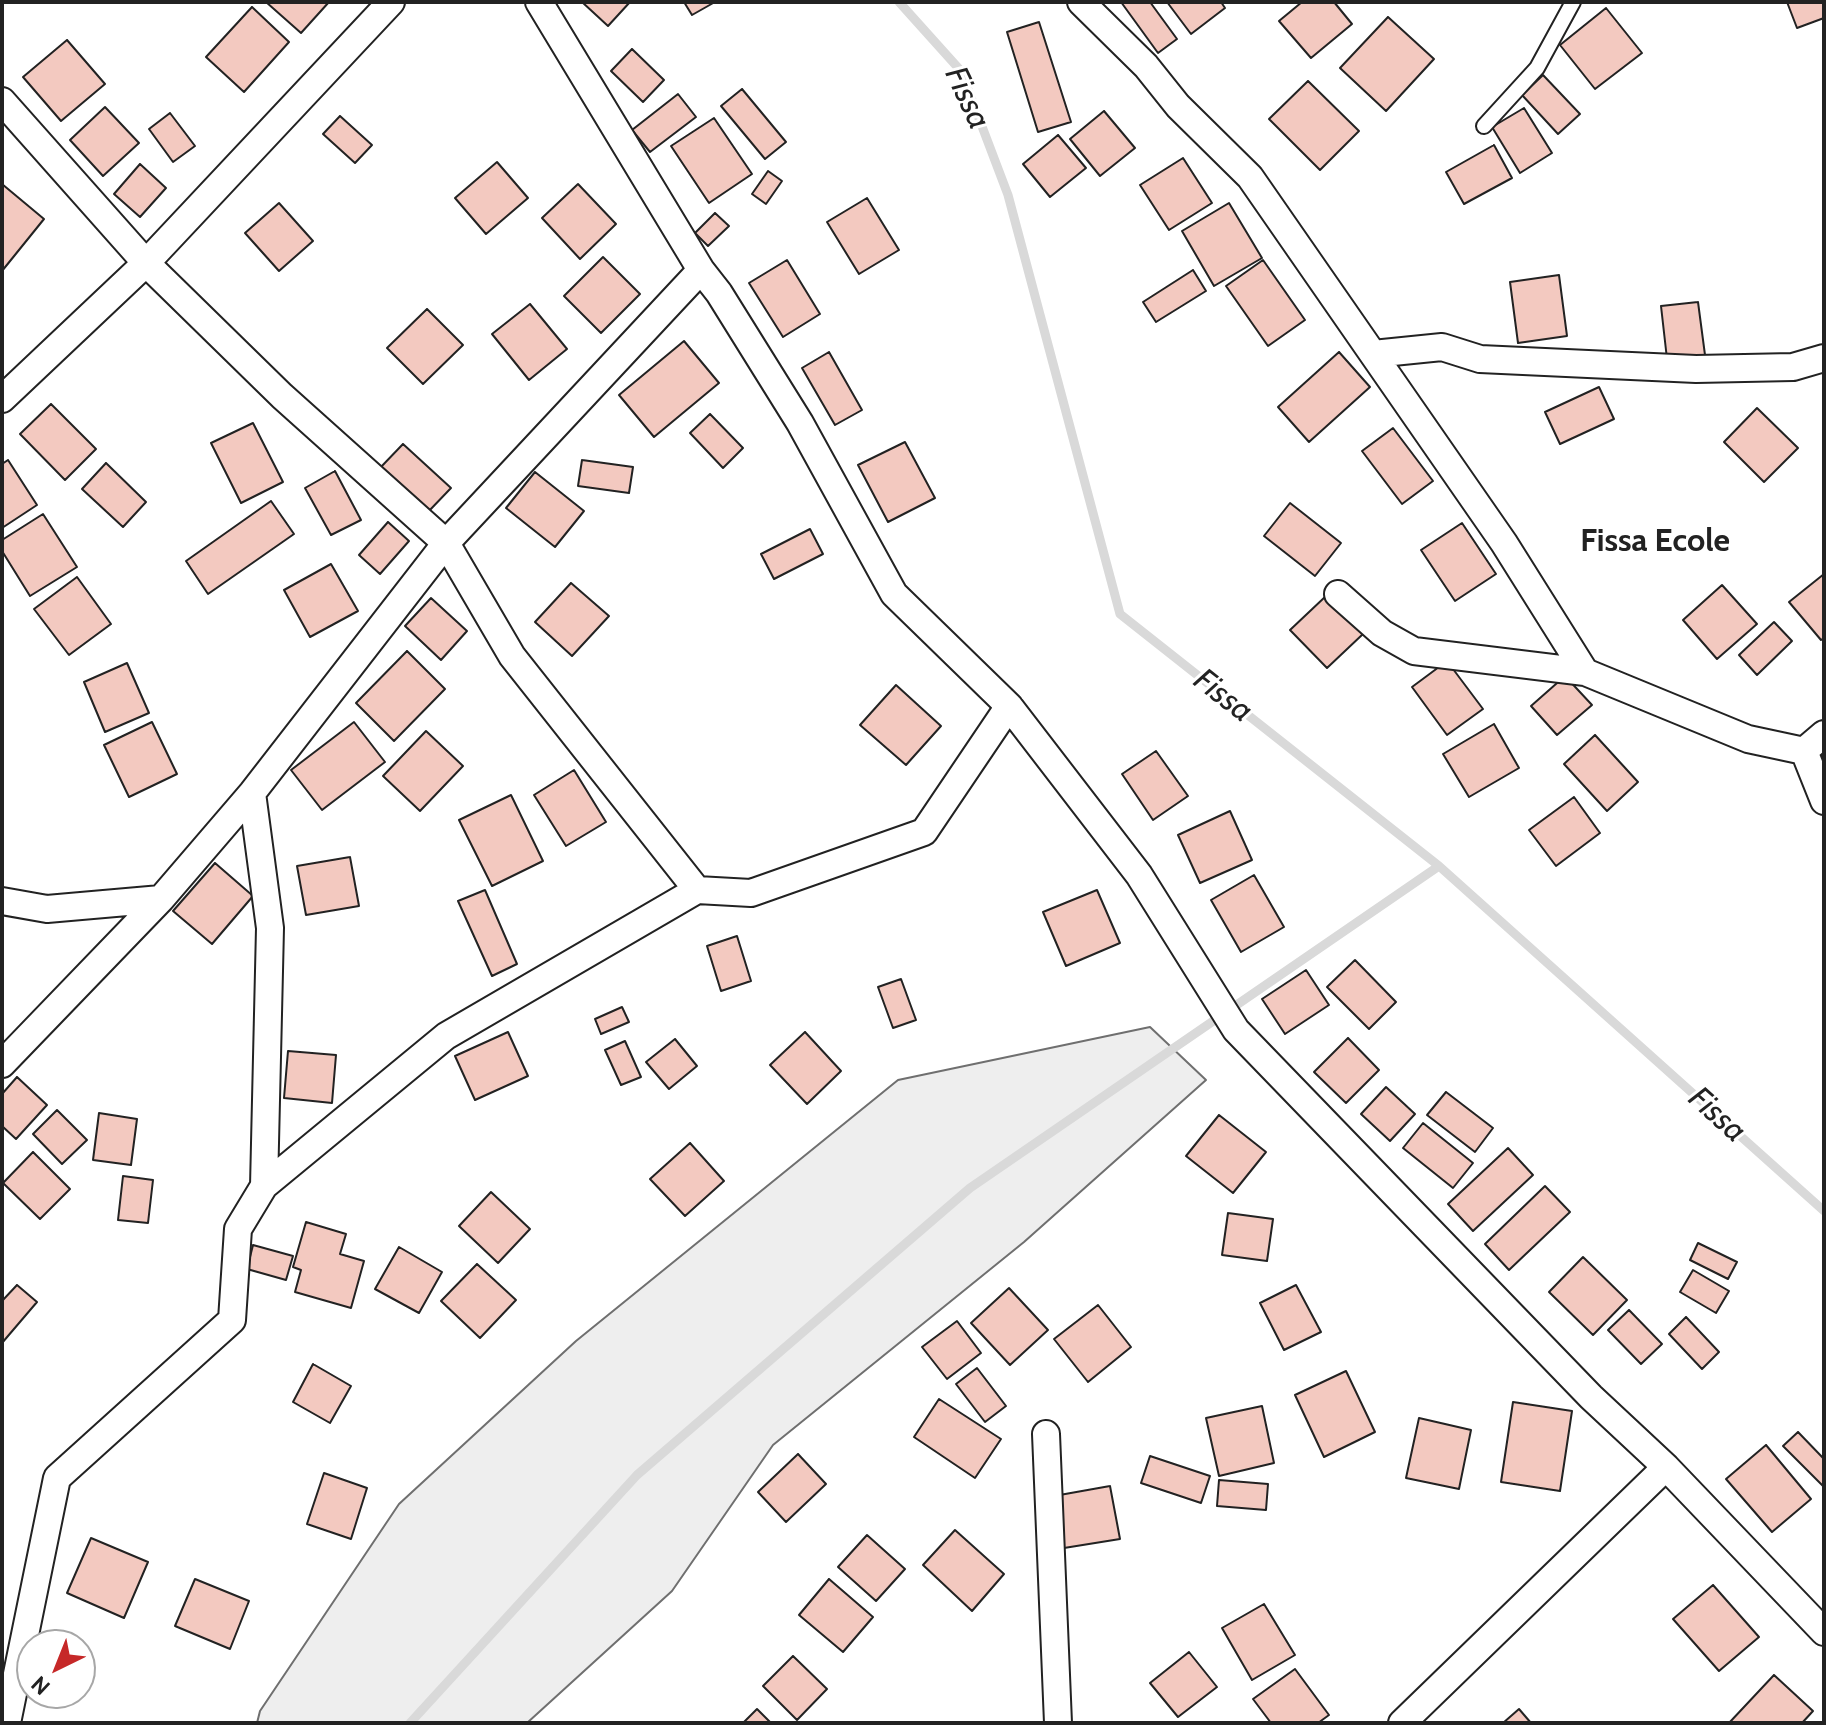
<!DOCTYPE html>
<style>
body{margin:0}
#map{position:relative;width:1826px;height:1725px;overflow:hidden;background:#fff;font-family:Cabin,sans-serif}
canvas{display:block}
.frame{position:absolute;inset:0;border:4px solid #222;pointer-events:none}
.north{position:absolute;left:16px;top:1629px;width:80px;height:80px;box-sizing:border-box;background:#fff;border:2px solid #a7a7a7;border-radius:50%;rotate:223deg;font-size:22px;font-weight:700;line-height:32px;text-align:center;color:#222}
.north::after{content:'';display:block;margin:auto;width:28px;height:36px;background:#c62828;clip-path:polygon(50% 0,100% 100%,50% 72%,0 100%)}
</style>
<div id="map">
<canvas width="1826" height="1725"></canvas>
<div class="frame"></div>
<div class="north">N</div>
</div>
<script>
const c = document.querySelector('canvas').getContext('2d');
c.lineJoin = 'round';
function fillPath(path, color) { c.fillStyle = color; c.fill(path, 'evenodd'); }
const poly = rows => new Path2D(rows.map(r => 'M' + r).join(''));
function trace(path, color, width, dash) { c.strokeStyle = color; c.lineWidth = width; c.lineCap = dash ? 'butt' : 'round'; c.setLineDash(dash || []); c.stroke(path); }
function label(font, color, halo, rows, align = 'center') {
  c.font = font + ' Cabin,sans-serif'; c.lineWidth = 6; c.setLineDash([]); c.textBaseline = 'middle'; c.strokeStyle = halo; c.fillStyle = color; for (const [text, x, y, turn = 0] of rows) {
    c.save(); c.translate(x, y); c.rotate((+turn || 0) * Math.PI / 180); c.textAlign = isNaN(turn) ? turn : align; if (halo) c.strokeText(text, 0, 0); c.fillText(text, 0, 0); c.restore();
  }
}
const green = poly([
 [1150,1027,1206,1080,1024,1242,773,1445,672,1591,527,1723,257,1723,260,1711,399,1504,576,1341,898,1080,1150,1027]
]);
const stream = poly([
 [899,2,961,71,1008,195,1120,614,1439,866,1824,1211],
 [410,1723,637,1475,970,1188,1439,866]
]);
const building = poly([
 [266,2,329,2,301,33,266,2],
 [582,2,630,2,608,26,582,2],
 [684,2,715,2,692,15,684,2],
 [1121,2,1150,2,1177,39,1158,53,1121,2],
 [1167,2,1221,2,1225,8,1191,34,1167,2],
 [1302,2,1334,2,1352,24,1311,58,1279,21,1302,2],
 [1787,2,1824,2,1824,18,1797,28,1787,2],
 [252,7,289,42,244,92,206,57,252,7],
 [1606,8,1642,53,1595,89,1560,45,1606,8],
 [1388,17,1434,59,1386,111,1340,68,1388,17],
 [1039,22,1071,122,1038,132,1007,32,1039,22],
 [67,40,105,84,61,121,23,77,67,40],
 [632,49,664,80,643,102,611,71,632,49],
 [1543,75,1580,114,1558,134,1522,95,1543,75],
 [1308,81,1359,131,1320,170,1269,119,1308,81],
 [742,89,786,142,765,159,721,106,742,89],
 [678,94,696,117,650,152,632,130,678,94],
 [105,107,139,143,103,176,70,140,105,107],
 [1524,108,1552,153,1520,173,1492,127,1524,108],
 [1104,111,1135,148,1100,176,1070,139,1104,111],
 [170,113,195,146,173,162,149,129,170,113],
 [340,116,372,145,355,163,323,134,340,116],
 [714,118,752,174,709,203,671,146,714,118],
 [1058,135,1086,168,1050,197,1023,164,1058,135],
 [1494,145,1512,178,1464,204,1446,172,1494,145],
 [1183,158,1212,203,1169,230,1140,185,1183,158],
 [497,162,528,198,486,234,455,198,497,162],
 [140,164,166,188,140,217,114,194,140,164],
 [768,171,782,181,766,204,752,194,768,171],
 [2,184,44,219,2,271,2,184],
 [578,184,616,224,580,259,542,218,578,184],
 [867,198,899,250,859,274,827,222,867,198],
 [279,203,313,241,279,271,245,233,279,203],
 [1229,203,1262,258,1214,286,1182,231,1229,203],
 [715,213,729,226,708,246,695,233,715,213],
 [603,257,640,294,601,333,564,296,603,257],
 [787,260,820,314,783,337,749,283,787,260],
 [1263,260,1305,320,1268,346,1226,286,1263,260],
 [1193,270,1206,291,1156,322,1143,302,1193,270],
 [1559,275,1567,336,1518,343,1510,282,1559,275],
 [1698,302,1705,355,1667,359,1661,306,1698,302],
 [530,304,567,349,529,380,492,334,530,304],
 [427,309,463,345,423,384,387,348,427,309],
 [684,341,719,383,654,437,619,395,684,341],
 [829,352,862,410,835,425,802,368,829,352],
 [1339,352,1370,387,1309,442,1278,407,1339,352],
 [1599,387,1614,419,1560,444,1545,412,1599,387],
 [51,404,96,449,65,480,20,434,51,404],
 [1757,408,1798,448,1764,482,1724,442,1757,408],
 [710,414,743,448,723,468,690,433,710,414],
 [253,423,283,482,241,503,211,443,253,423],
 [1393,428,1433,481,1402,504,1362,451,1393,428],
 [905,442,935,498,888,522,858,465,905,442],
 [403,444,451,488,428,512,380,468,403,444],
 [8,460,37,505,2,528,2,464,8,460],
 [582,460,633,467,629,493,578,486,582,460],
 [106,463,146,502,123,527,82,489,106,463],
 [335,471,361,520,331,535,305,488,335,471],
 [535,472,584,511,555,547,506,508,535,472],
 [271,501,294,534,208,594,186,561,271,501],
 [1290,503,1341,543,1315,576,1264,536,1290,503],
 [43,514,77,567,30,596,2,551,2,540,43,514],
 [388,522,409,541,380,574,359,555,388,522],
 [1462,523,1496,574,1455,601,1421,550,1462,523],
 [810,529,823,554,774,579,761,554,810,529],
 [331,564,358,611,310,637,284,590,331,564],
 [1824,574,1824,638,1821,640,1789,602,1824,574],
 [77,577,111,624,69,655,34,609,77,577],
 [571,583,609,616,572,656,535,622,571,583],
 [1722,585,1757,624,1717,659,1683,620,1722,585],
 [1326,596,1363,634,1327,668,1290,630,1326,596],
 [431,598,467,631,441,660,405,626,431,598],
 [1774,622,1792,641,1757,675,1739,655,1774,622],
 [407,651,445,689,394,741,356,703,407,651],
 [1447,661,1483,709,1447,735,1412,687,1447,661],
 [127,663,149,713,105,732,84,682,127,663],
 [1565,676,1592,705,1557,735,1531,706,1565,676],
 [896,685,941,726,906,765,860,725,896,685],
 [152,722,177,774,129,797,104,745,152,722],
 [354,722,385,762,322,810,291,770,354,722],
 [1494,724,1519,768,1469,797,1443,754,1494,724],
 [426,731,463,766,420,811,383,776,426,731],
 [1595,735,1638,782,1607,811,1564,764,1595,735],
 [1156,751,1188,796,1153,820,1122,774,1156,751],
 [574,770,606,822,566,846,534,795,574,770],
 [511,795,543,861,492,886,459,820,511,795],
 [1574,797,1600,833,1556,866,1529,830,1574,797],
 [1230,811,1252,860,1200,883,1178,835,1230,811],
 [350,857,359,906,306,915,297,866,350,857],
 [215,863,253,896,212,944,173,911,215,863],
 [1254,875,1284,927,1241,952,1211,900,1254,875],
 [485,890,517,964,492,976,458,901,485,890],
 [1097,890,1120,943,1066,966,1043,912,1097,890],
 [737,936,751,981,721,991,707,946,737,936],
 [1355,960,1396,1002,1369,1029,1327,987,1355,960],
 [1306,970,1329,1005,1285,1034,1262,999,1306,970],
 [901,979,916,1020,893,1028,878,987,901,979],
 [622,1007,629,1022,601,1034,595,1019,622,1007],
 [508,1032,528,1076,475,1100,455,1056,508,1032],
 [805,1032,841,1071,807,1104,770,1065,805,1032],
 [1348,1038,1379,1070,1346,1103,1314,1072,1348,1038],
 [675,1039,697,1066,669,1089,646,1062,675,1039],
 [625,1041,641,1077,621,1085,605,1050,625,1041],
 [288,1051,336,1055,332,1103,284,1098,288,1051],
 [17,1077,47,1105,16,1139,2,1126,2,1094,17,1077],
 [1386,1087,1415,1114,1390,1141,1361,1114,1386,1087],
 [1446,1092,1493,1128,1475,1152,1427,1115,1446,1092],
 [57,1110,87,1140,62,1164,33,1134,57,1110],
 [99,1113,137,1119,131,1165,93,1160,99,1113],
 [1219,1115,1266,1152,1233,1193,1186,1156,1219,1115],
 [1423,1123,1473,1163,1453,1188,1403,1148,1423,1123],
 [690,1143,724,1181,685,1216,650,1179,690,1143],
 [1508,1148,1533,1175,1473,1231,1448,1204,1508,1148],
 [33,1152,70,1189,40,1219,3,1183,33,1152],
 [123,1176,153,1180,148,1223,118,1220,123,1176],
 [1545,1186,1570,1212,1509,1270,1485,1244,1545,1186],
 [491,1192,530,1229,498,1263,459,1226,491,1192],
 [1228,1213,1273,1219,1267,1261,1222,1255,1228,1213],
 [306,1222,346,1234,340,1254,364,1261,351,1308,295,1292,301,1270,293,1267,306,1222],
 [1698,1243,1737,1262,1728,1279,1690,1260,1698,1243],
 [253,1245,293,1256,286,1280,247,1269,253,1245],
 [399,1247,442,1272,419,1313,375,1289,399,1247],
 [1583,1257,1627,1300,1593,1335,1549,1292,1583,1257],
 [477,1264,516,1300,480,1338,441,1301,477,1264],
 [1693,1270,1729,1291,1716,1313,1680,1292,1693,1270],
 [17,1285,37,1302,2,1343,2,1301,17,1285],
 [1296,1285,1321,1332,1284,1350,1260,1303,1296,1285],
 [1009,1288,1048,1330,1010,1365,971,1323,1009,1288],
 [1098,1305,1131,1347,1088,1382,1054,1339,1098,1305],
 [1629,1310,1662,1344,1641,1364,1608,1330,1629,1310],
 [1686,1317,1719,1352,1702,1369,1669,1334,1686,1317],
 [957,1321,981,1353,947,1379,922,1347,957,1321],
 [313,1364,351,1386,330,1423,293,1402,313,1364],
 [977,1368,1006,1406,985,1422,956,1384,977,1368],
 [1346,1371,1375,1432,1324,1457,1295,1395,1346,1371],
 [939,1399,1001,1439,975,1478,914,1437,939,1399],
 [1513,1402,1572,1411,1560,1491,1501,1482,1513,1402],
 [1262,1406,1274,1463,1219,1476,1206,1418,1262,1406],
 [1419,1418,1471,1430,1459,1489,1406,1478,1419,1418],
 [1798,1432,1824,1459,1824,1487,1783,1446,1798,1432],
 [1766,1445,1811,1499,1772,1532,1726,1479,1766,1445],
 [798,1454,826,1484,786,1522,758,1492,798,1454],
 [1150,1456,1210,1476,1201,1503,1141,1483,1150,1456],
 [324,1473,367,1488,351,1539,307,1524,324,1473],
 [1219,1480,1268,1484,1266,1510,1217,1506,1219,1480],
 [1110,1486,1120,1539,1064,1548,1054,1496,1110,1486],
 [955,1530,1004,1574,972,1611,923,1565,955,1530],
 [867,1535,905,1569,876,1601,838,1567,867,1535],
 [91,1538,148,1562,124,1618,67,1593,91,1538],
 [195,1579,249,1601,230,1649,175,1626,195,1579],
 [829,1579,873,1617,843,1652,799,1615,829,1579],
 [1713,1585,1759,1637,1719,1671,1673,1619,1713,1585],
 [1264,1604,1295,1655,1252,1680,1222,1628,1264,1604],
 [1189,1652,1217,1687,1178,1717,1150,1683,1189,1652],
 [793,1656,827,1689,797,1720,763,1686,793,1656],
 [1295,1669,1329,1715,1318,1723,1271,1723,1253,1699,1295,1669],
 [1774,1675,1813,1711,1802,1723,1729,1723,1774,1675],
 [757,1709,771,1723,743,1723,757,1709],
 [1519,1709,1531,1723,1503,1723,1519,1709]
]);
const lane = poly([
 [1484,126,1537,68,1573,2]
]);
const street = poly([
 [539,2,701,270,719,293,800,423,894,594,1009,706,1139,875,1236,1030,1591,1397,1666,1467,1824,1632],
 [1081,2,1146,66,1178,106,1250,177,1504,543,1585,672],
 [2,101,146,263,282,396,446,543,512,656,697,890,751,893,924,832,1009,706],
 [1373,354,1442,347,1480,359,1696,369,1793,367,1824,358],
 [2,399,146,263,391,2],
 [1338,594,1382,633,1414,651,1585,672,1748,739,1804,751,1824,734],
 [1804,751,1824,801],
 [252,793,270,928,264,1186],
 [2,901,47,909,161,899,252,793,446,543,701,270],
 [2,1064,161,899],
 [1046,1434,1058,1723],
 [7,1723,57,1478,232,1320,238,1229,264,1186,446,1036,697,890],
 [1402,1723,1666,1467]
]);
const waterNames = [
 ["Fissa",967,98,65],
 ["Fissa",1223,696,38],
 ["Fissa",1717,1115,42]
];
const neighbourhoodNames = [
 ["Fissa Ecole",1655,542]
];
fillPath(green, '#eee');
trace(green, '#6f6f6f', 2);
trace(stream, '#d9d9d9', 9);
fillPath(building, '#f3c9c0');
trace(building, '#222', 2);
trace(lane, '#222', 18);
trace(street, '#222', 30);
trace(lane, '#fff', 14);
trace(street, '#fff', 26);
label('italic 32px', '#222', '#fff', waterNames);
label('bold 32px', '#222', '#fff', neighbourhoodNames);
</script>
